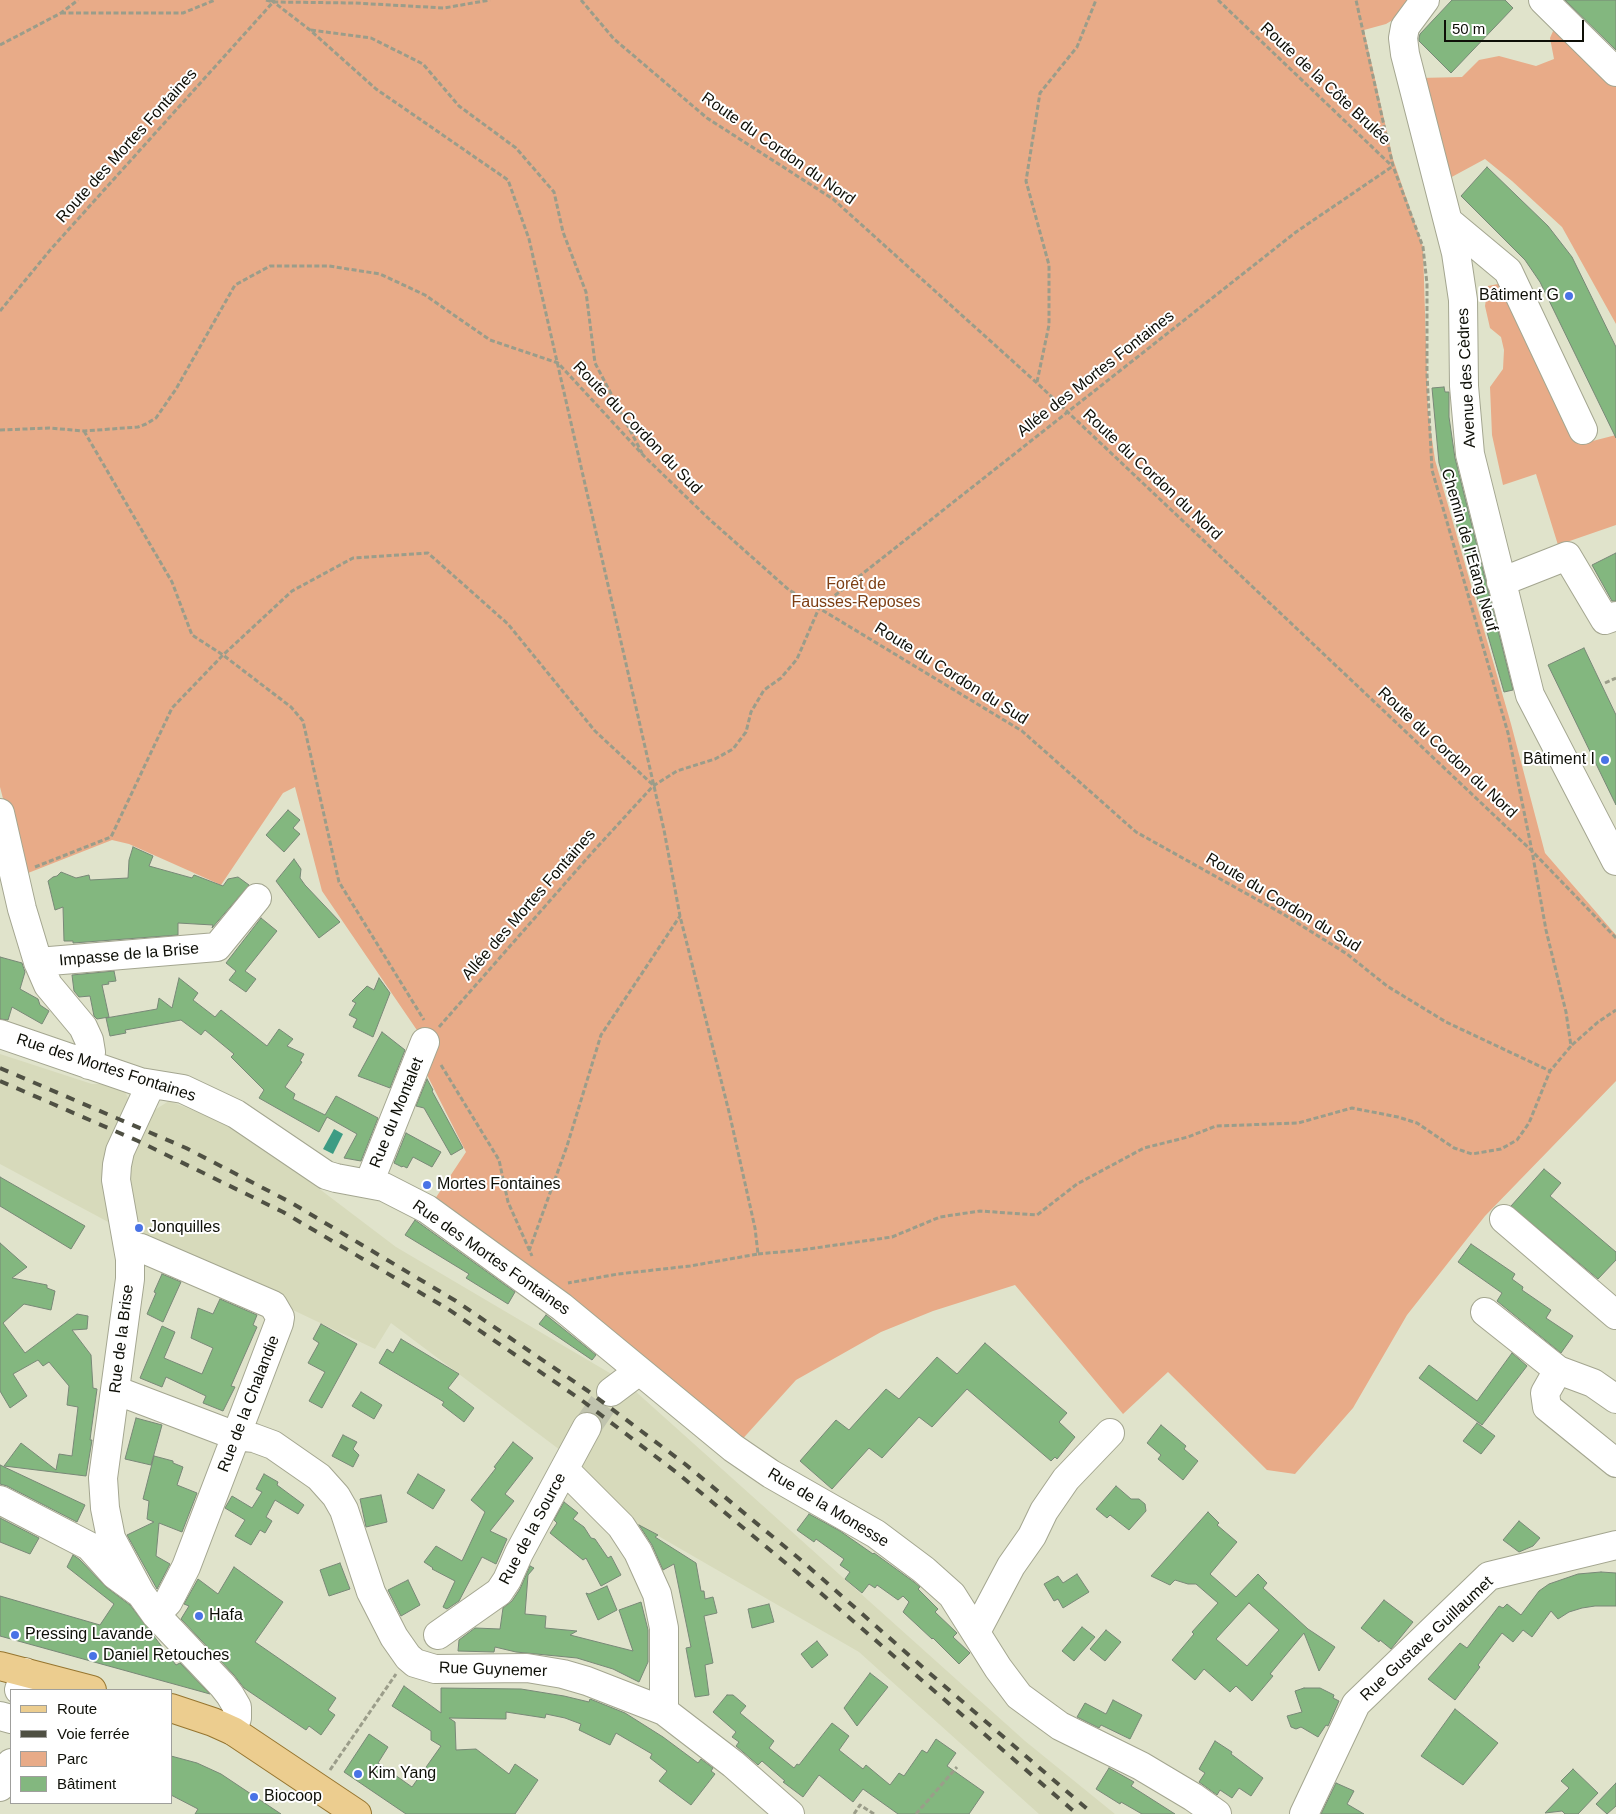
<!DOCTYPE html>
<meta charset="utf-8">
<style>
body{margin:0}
#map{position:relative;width:1616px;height:1814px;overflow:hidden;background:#e0e3cb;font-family:Helvetica,sans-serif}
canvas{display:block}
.legend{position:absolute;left:10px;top:1689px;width:162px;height:115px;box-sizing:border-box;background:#fff;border:1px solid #9f9f9c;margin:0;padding:6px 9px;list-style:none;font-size:15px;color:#0e0f07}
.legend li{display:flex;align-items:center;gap:10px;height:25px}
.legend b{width:25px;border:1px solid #9f9f9c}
.scale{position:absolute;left:1444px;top:20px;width:140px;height:22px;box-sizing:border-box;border:2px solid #0e0f07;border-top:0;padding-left:6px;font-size:15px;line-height:18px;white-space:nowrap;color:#0e0f07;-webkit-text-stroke:4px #fff;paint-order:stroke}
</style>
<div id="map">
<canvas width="1616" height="1814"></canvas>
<ul class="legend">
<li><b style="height:6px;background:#eccd8f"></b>Route</li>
<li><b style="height:6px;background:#4f5043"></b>Voie ferrée</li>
<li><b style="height:14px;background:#e8ab88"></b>Parc</li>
<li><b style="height:14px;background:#83b77f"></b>Bâtiment</li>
</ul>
<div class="scale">50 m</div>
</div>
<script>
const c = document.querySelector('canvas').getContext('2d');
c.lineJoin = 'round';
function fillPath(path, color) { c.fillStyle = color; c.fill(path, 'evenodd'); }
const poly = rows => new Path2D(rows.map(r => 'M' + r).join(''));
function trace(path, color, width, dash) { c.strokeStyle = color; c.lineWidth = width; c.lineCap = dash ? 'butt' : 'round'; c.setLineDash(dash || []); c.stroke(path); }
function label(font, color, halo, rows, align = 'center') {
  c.font = font + ' Helvetica,sans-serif'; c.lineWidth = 4; c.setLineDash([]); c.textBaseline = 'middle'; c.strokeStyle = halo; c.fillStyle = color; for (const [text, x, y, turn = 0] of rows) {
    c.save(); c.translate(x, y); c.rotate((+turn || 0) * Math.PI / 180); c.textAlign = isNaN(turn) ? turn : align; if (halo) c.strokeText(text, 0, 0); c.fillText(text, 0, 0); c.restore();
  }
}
const built = poly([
 [0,1054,92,1084,121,1084,132,1106,145,1116,169,1101,239,1128,396,1247,625,1382,1025,1741,1115,1814,1039,1814,859,1652,622,1515,564,1453,391,1323,375,1349,112,1224,0,1164]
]);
const green = poly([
 [0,0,1419,0,1414,7,1386,24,1364,30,1393,159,1423,247,1428,411,1435,460,1511,724,1545,853,1616,935,1616,1081,1485,1216,1407,1315,1353,1408,1295,1474,1267,1470,1168,1372,1123,1414,1015,1285,933,1311,881,1332,796,1380,738,1444,433,1202,466,1152,420,1061,425,1042,322,891,295,787,283,793,221,885,129,844,112,840,23,875,0,787],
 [1557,22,1616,81,1616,324,1562,227,1512,181,1485,159,1448,179,1419,78,1462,77,1479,60,1499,56,1536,66,1554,59,1550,38],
 [1498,284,1509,288,1581,444,1616,435,1616,525,1558,545,1536,474,1503,485,1492,435,1490,387,1503,369,1504,350,1501,337,1490,328,1485,306,1488,286]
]);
const water = poly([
 [334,1129,343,1134,333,1154,323,1149]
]);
const building = poly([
 [1452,0,1505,0,1513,8,1451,73,1419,41,1419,38,1420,34,1452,0],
 [1565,0,1616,0,1616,50,1565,0],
 [1487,167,1548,226,1572,257,1616,347,1616,438,1540,282,1525,260,1461,196,1487,167],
 [1444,387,1445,392,1449,392,1449,417,1455,458,1513,690,1504,692,1439,463,1432,388,1444,387],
 [1616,553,1616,601,1612,601,1592,565,1616,553],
 [1584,648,1616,715,1616,805,1548,665,1584,648],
 [288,810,300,820,293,828,300,834,284,852,266,835,288,810],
 [133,847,153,856,149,866,192,878,194,875,223,886,228,879,238,877,249,885,212,928,213,925,178,923,178,935,73,943,73,941,64,941,63,907,55,910,48,881,53,877,57,876,61,872,76,878,89,875,90,880,128,878,129,860,133,847],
 [294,859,301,869,300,878,305,885,340,922,319,938,276,881,294,859],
 [261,918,277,931,245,971,256,979,246,992,229,980,236,971,226,963,261,918],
 [0,957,22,963,25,972,20,989,38,999,40,1005,49,1011,42,1024,12,1007,8,1020,0,1019,0,957],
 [114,971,116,981,108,982,109,984,102,985,109,1017,97,1019,94,1016,90,996,79,997,74,991,72,975,114,971],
 [179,978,198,993,193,1000,215,1017,221,1010,267,1046,279,1029,293,1039,287,1046,304,1054,300,1061,302,1062,285,1087,295,1094,293,1099,325,1115,336,1096,378,1118,361,1161,344,1158,357,1134,327,1117,319,1132,259,1098,264,1090,231,1057,234,1054,205,1030,201,1035,181,1020,125,1030,126,1033,110,1036,106,1018,157,1009,159,998,172,1008,179,978],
 [379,978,390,993,373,1037,353,1027,357,1019,349,1015,356,1003,352,1001,367,986,374,990,379,978],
 [382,1032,405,1050,390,1088,358,1076,382,1032],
 [427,1079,433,1090,432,1091,463,1148,451,1155,424,1108,416,1106,427,1079],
 [406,1133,441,1152,432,1167,413,1157,407,1168,403,1166,402,1167,394,1163,406,1133],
 [1544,1169,1561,1183,1550,1196,1616,1252,1616,1260,1598,1279,1511,1206,1544,1169],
 [0,1177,85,1226,71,1249,0,1206,0,1177],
 [415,1220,515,1292,508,1304,466,1278,469,1274,405,1235,415,1220],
 [0,1243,27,1267,12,1278,47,1285,47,1288,55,1291,51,1310,24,1304,3,1323,25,1353,77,1314,88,1316,87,1329,72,1330,91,1355,93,1388,97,1389,91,1432,90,1440,92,1440,86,1476,4,1466,21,1443,56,1470,59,1454,72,1456,78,1407,67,1405,69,1386,49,1362,43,1366,38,1360,13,1374,27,1396,10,1408,0,1391,0,1243],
 [1471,1244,1515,1274,1512,1279,1523,1287,1522,1290,1551,1310,1546,1318,1573,1336,1561,1353,1497,1301,1502,1293,1458,1262,1471,1244],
 [162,1274,181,1282,163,1322,147,1314,156,1293,154,1292,162,1274],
 [220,1299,257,1315,253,1325,257,1327,231,1386,235,1387,223,1411,203,1403,206,1396,166,1377,162,1387,140,1378,162,1326,175,1332,164,1358,202,1374,213,1348,191,1338,198,1308,213,1314,220,1299],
 [546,1315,596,1355,592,1360,539,1324,546,1315],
 [321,1324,357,1344,322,1408,309,1401,325,1372,308,1363,319,1343,313,1339,321,1324],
 [401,1339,459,1374,448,1388,474,1408,464,1422,442,1405,444,1402,379,1363,387,1349,393,1353,401,1339],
 [985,1343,1067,1413,1059,1422,1075,1437,1057,1459,1055,1457,1051,1461,967,1389,932,1427,919,1417,882,1458,869,1448,832,1489,800,1461,836,1420,849,1430,886,1389,899,1399,937,1357,957,1374,985,1343],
 [1512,1353,1527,1366,1482,1425,1419,1378,1429,1365,1477,1401,1512,1353],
 [361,1392,382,1405,374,1419,352,1406,361,1392],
 [136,1418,162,1425,151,1465,125,1459,136,1418],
 [1477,1423,1495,1436,1481,1454,1463,1441,1477,1423],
 [1161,1425,1186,1446,1184,1449,1198,1461,1183,1480,1158,1459,1161,1455,1147,1443,1161,1425],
 [343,1435,357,1442,353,1449,359,1455,353,1467,332,1456,343,1435],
 [513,1442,533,1458,505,1494,514,1501,490,1531,507,1539,496,1564,482,1557,459,1601,447,1609,443,1607,455,1581,432,1569,433,1568,424,1562,436,1546,462,1561,485,1512,471,1500,496,1468,494,1467,513,1442],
 [154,1456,173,1461,173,1463,183,1467,177,1485,197,1493,182,1532,159,1523,156,1556,170,1564,157,1589,127,1535,154,1522,147,1519,149,1501,143,1499,154,1456],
 [0,1465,85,1505,77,1522,7,1486,0,1484,0,1465],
 [264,1474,278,1482,277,1485,304,1505,298,1514,275,1500,266,1517,272,1521,265,1533,260,1530,251,1545,235,1536,245,1520,225,1508,232,1496,252,1508,262,1492,256,1489,264,1474],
 [418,1474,445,1490,433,1509,407,1493,418,1474],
 [1116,1486,1131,1499,1139,1499,1145,1504,1146,1511,1129,1530,1110,1515,1107,1518,1096,1509,1116,1486],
 [381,1495,387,1522,366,1527,360,1499,381,1495],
 [564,1502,578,1513,573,1519,584,1527,591,1538,595,1539,608,1558,611,1556,621,1575,601,1586,586,1558,583,1560,550,1533,557,1523,554,1520,564,1502],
 [1208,1512,1219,1523,1217,1525,1237,1542,1210,1574,1211,1575,1236,1597,1258,1574,1267,1583,1263,1588,1308,1629,1335,1647,1319,1671,1304,1633,1270,1674,1273,1676,1252,1701,1236,1686,1230,1692,1204,1669,1195,1680,1172,1660,1194,1634,1192,1632,1218,1603,1196,1584,1188,1584,1175,1580,1170,1585,1151,1576,1208,1512],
 [1249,1603,1279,1630,1247,1666,1216,1639,1249,1603],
 [809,1514,840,1531,873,1554,874,1553,914,1582,920,1587,918,1589,938,1609,935,1612,957,1633,953,1637,970,1653,959,1664,933,1638,932,1639,903,1612,909,1602,903,1596,898,1600,877,1585,875,1588,869,1584,862,1593,845,1579,850,1572,840,1565,844,1559,816,1539,814,1542,797,1530,809,1514],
 [0,1518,39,1538,30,1554,0,1542,0,1518],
 [1519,1521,1540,1538,1533,1546,1519,1552,1503,1540,1519,1521],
 [639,1525,658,1535,655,1537,696,1563,701,1591,704,1591,705,1599,713,1597,717,1613,704,1616,713,1663,705,1665,709,1695,695,1697,686,1648,691,1647,674,1564,663,1570,652,1545,639,1525],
 [73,1555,79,1559,106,1587,130,1605,176,1665,180,1663,210,1694,0,1636,0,1596,100,1625,114,1604,67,1567,73,1555],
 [340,1563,350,1589,329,1596,320,1570,340,1563],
 [530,1566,534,1568,528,1575,525,1614,546,1616,545,1628,577,1631,570,1635,633,1651,619,1610,641,1602,648,1630,648,1662,639,1682,613,1669,577,1658,516,1652,495,1647,494,1652,458,1651,459,1640,475,1628,500,1629,503,1608,512,1601,520,1589,530,1566],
 [234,1567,283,1602,255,1642,336,1698,328,1710,335,1715,321,1735,309,1726,306,1730,244,1688,234,1675,181,1619,189,1606,184,1604,198,1579,218,1594,234,1567],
 [1601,1572,1616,1573,1616,1606,1595,1606,1582,1608,1569,1612,1558,1619,1551,1611,1532,1637,1523,1630,1513,1642,1502,1633,1478,1665,1480,1667,1455,1700,1428,1679,1460,1643,1467,1648,1499,1606,1503,1608,1507,1604,1521,1615,1539,1591,1549,1584,1578,1574,1601,1572],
 [1077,1574,1089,1592,1063,1608,1058,1599,1054,1601,1044,1584,1058,1576,1063,1583,1077,1574],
 [408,1580,420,1605,401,1616,388,1590,408,1580],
 [607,1586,617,1610,598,1620,586,1593,589,1594,607,1586],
 [1384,1600,1413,1622,1391,1649,1380,1640,1379,1642,1361,1628,1384,1600],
 [769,1604,774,1622,752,1628,748,1609,769,1604],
 [1082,1627,1095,1637,1074,1661,1062,1651,1082,1627],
 [1106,1630,1121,1642,1105,1661,1090,1649,1106,1630],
 [817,1641,828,1655,812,1668,801,1654,817,1641],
 [870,1673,888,1687,857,1726,844,1708,870,1673],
 [404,1686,441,1713,441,1688,521,1689,564,1696,589,1702,590,1699,625,1713,663,1737,698,1763,701,1759,713,1768,711,1771,715,1774,691,1805,659,1781,667,1771,650,1758,652,1754,616,1733,610,1745,579,1730,581,1724,565,1718,546,1714,545,1718,506,1712,506,1719,449,1718,455,1722,456,1750,476,1749,509,1774,515,1764,538,1780,515,1814,406,1814,344,1772,369,1734,388,1747,378,1763,412,1787,441,1746,431,1740,431,1731,392,1706,404,1686],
 [1304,1688,1320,1688,1334,1695,1333,1698,1339,1701,1328,1726,1326,1725,1318,1737,1301,1727,1296,1729,1291,1727,1287,1716,1302,1712,1295,1691,1304,1688],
 [727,1695,733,1695,746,1706,740,1713,774,1741,769,1748,794,1768,797,1764,799,1765,832,1723,849,1736,839,1750,863,1769,866,1765,890,1785,899,1773,904,1776,922,1750,927,1753,936,1739,956,1753,947,1766,984,1792,969,1814,898,1814,863,1789,853,1802,819,1775,803,1797,783,1782,785,1781,762,1761,758,1765,736,1746,739,1742,732,1737,736,1732,713,1712,727,1695],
 [1113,1700,1142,1715,1130,1739,1101,1725,1099,1728,1077,1717,1085,1703,1106,1714,1113,1700],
 [1455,1709,1498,1743,1463,1785,1421,1756,1455,1709],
 [1215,1741,1232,1752,1231,1754,1263,1778,1251,1796,1239,1788,1232,1798,1220,1790,1217,1795,1199,1782,1205,1773,1199,1769,1215,1741],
 [171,1756,197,1763,221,1774,281,1814,195,1814,198,1809,171,1795,171,1756],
 [1109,1768,1134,1782,1131,1786,1175,1814,1142,1814,1121,1802,1120,1804,1096,1789,1109,1768],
 [1573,1769,1598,1793,1578,1814,1565,1814,1562,1811,1545,1813,1569,1788,1561,1781,1573,1769],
 [1336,1783,1354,1791,1347,1804,1364,1814,1321,1814,1336,1783],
 [1616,1783,1616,1806,1607,1814,1596,1804,1616,1783]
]);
const minorTunnel = poly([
 [587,1427,611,1392]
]);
const path = poly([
 [266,0,273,2,355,3,444,8,490,0],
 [271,0,310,30,376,89,508,180,529,239,664,830,680,916,730,1116,755,1228,758,1254,690,1266,618,1274,568,1283],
 [581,0,614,39,707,118,833,199,1037,383,1532,851,1616,938],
 [1218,0,1391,165],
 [61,13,183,13,215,0],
 [311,30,371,38,423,64,459,106,516,148,554,192,563,232,586,292,595,363,642,453],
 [0,45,61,13,78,0],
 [0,311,51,249,275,0],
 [1037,382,1049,325,1049,265,1026,181,1040,93,1077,47,1096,0],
 [0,430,49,428,84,431,138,427,146,424,156,418,176,389,235,285,270,266,329,266,380,274,425,295,490,340,558,363,644,456,708,518,789,590,1022,731,1136,832,1283,914,1347,954,1387,986,1446,1022,1550,1071],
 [84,431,172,582,192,635,223,655,291,707,303,721,339,882,424,1020],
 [1605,683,1616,678],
 [35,867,111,837,172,708,223,655,292,591,353,558,428,553,508,624,595,731,653,785],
 [439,1027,590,855,653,786,677,771,715,759,733,749,746,732,751,712,764,690,781,678,797,659,819,608,1296,232,1393,166],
 [1572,1045,1598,1022,1616,1010],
 [441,1065,499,1160,508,1202,532,1256],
 [529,1251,567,1146,601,1035,680,916],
 [758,1254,801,1250,892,1237,940,1217,980,1211,1037,1215,1077,1184,1144,1148,1188,1137,1216,1126,1298,1123,1352,1108,1398,1117,1417,1123,1454,1148,1472,1154,1501,1149,1517,1140,1529,1123,1550,1071,1571,1046,1566,1012,1546,930,1532,851,1508,733,1432,470,1427,374,1427,284,1423,247,1393,166,1356,0],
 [330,1770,396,1674],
 [854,1814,860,1805,874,1814],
 [916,1814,957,1767]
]);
const minor = poly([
 [1425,0,1405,27,1403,38,1405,54,1456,253,1463,300,1464,386,1470,454,1530,695,1616,861],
 [1543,0,1616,72],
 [1448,221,1508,271,1583,430],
 [1501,582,1567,556,1605,620,1616,616],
 [0,813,22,909,38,962,48,985,83,1027,89,1040,91,1052,89,1065],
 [38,962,217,947,257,898],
 [0,1034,140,1082,183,1089,236,1114,326,1175,336,1178,384,1187,427,1209,562,1307,733,1448,771,1474,876,1534,924,1570,952,1595,998,1668,1019,1696,1060,1726,1141,1766,1193,1797,1217,1814],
 [369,1183,425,1042],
 [1504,1219,1616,1315],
 [129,1248,141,1248,273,1305,280,1317,279,1323,186,1567,168,1602,156,1615],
 [1485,1312,1558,1370,1593,1383,1616,1399],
 [1558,1370,1545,1393,1547,1407,1616,1463],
 [115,1390,236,1436,254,1438,273,1445,319,1477,336,1496,344,1510,371,1592,394,1637,408,1657,415,1663,435,1669,527,1668,563,1674,587,1681,664,1711,733,1764,790,1814],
 [611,1392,639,1371],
 [565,1470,621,1526,638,1552,657,1594,664,1628,664,1711],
 [0,1500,89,1546,115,1575,141,1594,156,1615,223,1686,230,1695,237,1707,237,1718,233,1731],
 [141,1594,111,1538,105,1508,103,1478,130,1279,130,1259,116,1180,117,1165,120,1151,151,1084],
 [976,1632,1011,1566,1032,1536,1044,1511,1066,1479,1110,1433],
 [438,1635,499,1592,507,1580,519,1553,587,1427],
 [19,1690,25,1672],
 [0,1716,11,1719],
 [0,1787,11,1763],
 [1304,1814,1356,1704,1489,1576,1616,1545]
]);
const major = poly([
 [0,1666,92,1690],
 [171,1708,213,1722,233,1731,357,1814]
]);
const rail = poly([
 [0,1068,186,1148,290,1202,456,1301,588,1391,685,1464,802,1561,927,1671,1093,1814],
 [0,1081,138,1141,283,1212,448,1309,580,1399,676,1472,794,1570,1077,1814]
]);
const markers = [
 [1569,296,5,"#4973e6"],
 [1605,760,5,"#4973e6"],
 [427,1185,5,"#4973e6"],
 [139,1228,5,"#4973e6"],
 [199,1616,5,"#4973e6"],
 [15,1635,5,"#4973e6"],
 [93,1656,5,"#4973e6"],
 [358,1774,5,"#4973e6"],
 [254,1797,5,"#4973e6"]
];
const streetNames = [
 ["Route de la Côte Brulée",1325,84,43],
 ["Route des Mortes Fontaines",127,146,-48],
 ["Route du Cordon du Nord",778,149,35],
 ["Allée des Mortes Fontaines",1096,374,-38],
 ["Avenue des Cèdres",1467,378,-93],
 ["Route du Cordon du Sud",637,428,46],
 ["Route du Cordon du Nord",1152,475,43],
 ["Chemin de l'Etang Neuf",1469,550,74],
 ["Route du Cordon du Sud",951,674,32],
 ["Route du Cordon du Nord",1447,753,43],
 ["Route du Cordon du Sud",1283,903,31],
 ["Allée des Mortes Fontaines",529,905,-49],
 ["Impasse de la Brise",129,955,-5],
 ["Rue des Mortes Fontaines",106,1068,18],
 ["Rue du Montalet",397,1113,-68],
 ["Rue des Mortes Fontaines",491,1258,35],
 ["Rue de la Brise",122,1339,-83],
 ["Rue de la Chalandie",249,1404,-69],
 ["Rue de la Monesse",828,1508,31],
 ["Rue de la Source",533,1529,-62],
 ["Rue Gustave Guillaumet",1427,1639,-43],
 ["Rue Guynemer",493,1670,2]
];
const poiNames = [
 ["Bâtiment G",1559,296,"right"],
 ["Bâtiment I",1595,760,"right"],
 ["Mortes Fontaines",437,1185],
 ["Jonquilles",149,1228],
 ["Hafa",209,1616],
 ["Pressing Lavande",25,1635],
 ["Daniel Retouches",103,1656],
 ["Kim Yang",368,1774],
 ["Biocoop",264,1797]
];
const parkNames = [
 ["Forêt de",856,585],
 ["Fausses-Reposes",856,603]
];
fillPath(built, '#d7dabb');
fillPath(green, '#e8ab88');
fillPath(water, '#3d9c84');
fillPath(building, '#83b77f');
trace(building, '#788877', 1);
trace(minorTunnel, '#c0c3ae', 28, [28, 14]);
trace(minor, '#a4a690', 30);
trace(major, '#96752f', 30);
trace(path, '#9b9d8a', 3, [5, 2.5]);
trace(minor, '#fff', 28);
trace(major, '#eccd8f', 28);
trace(rail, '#4f5043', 4, [9, 9]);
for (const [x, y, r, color] of markers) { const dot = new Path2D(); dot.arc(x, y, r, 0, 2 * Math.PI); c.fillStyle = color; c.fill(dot); trace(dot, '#fff', 2); }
label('16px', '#0e0f07', '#fff', streetNames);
label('16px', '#0e0f07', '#fff', poiNames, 'left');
label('16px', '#7c3e13', '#fff', parkNames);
</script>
